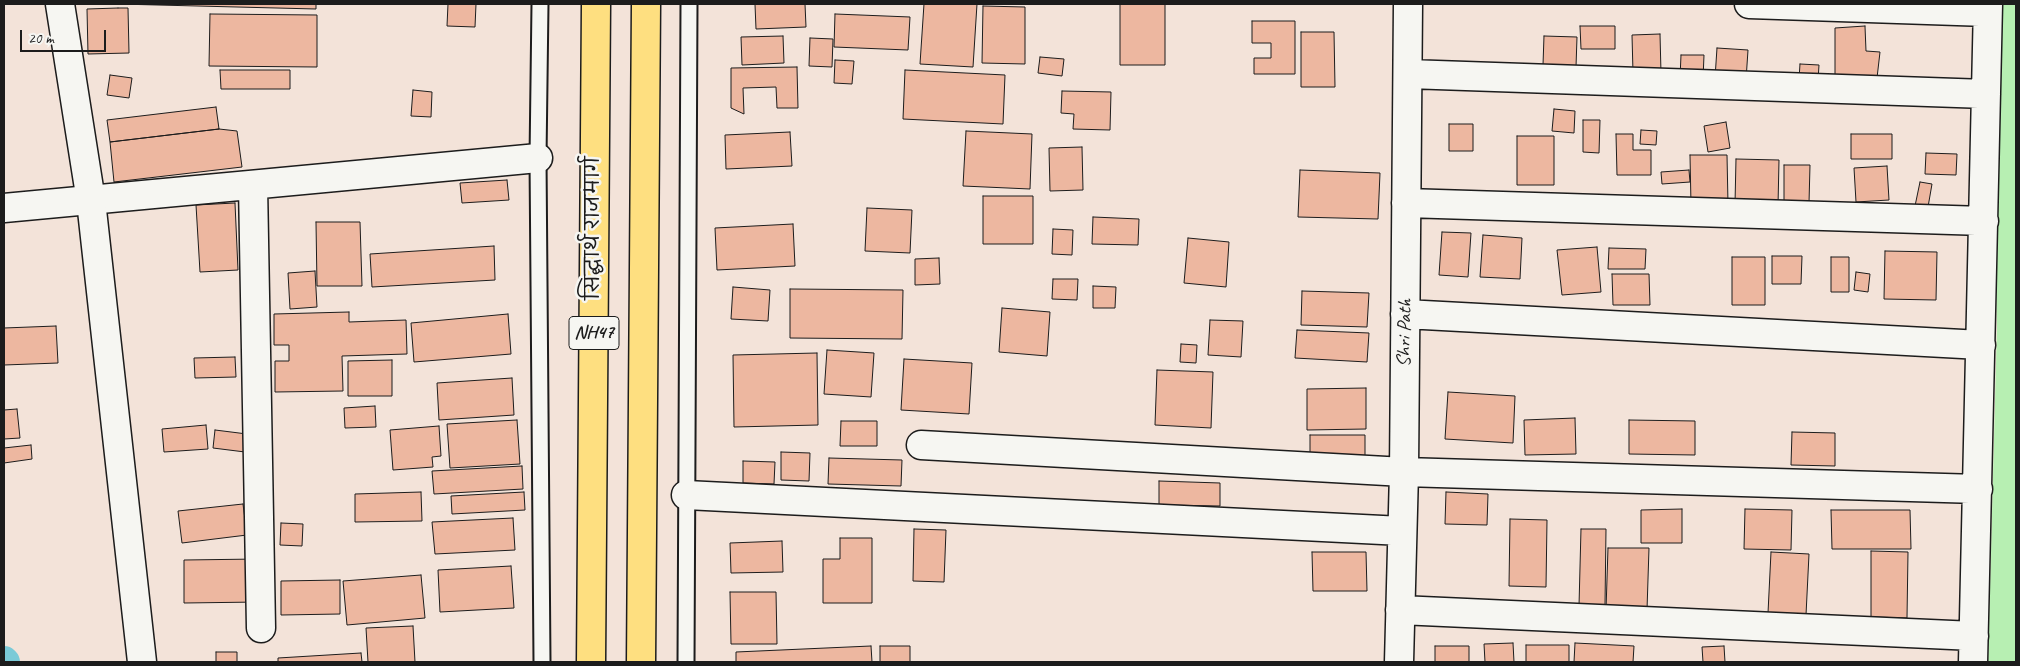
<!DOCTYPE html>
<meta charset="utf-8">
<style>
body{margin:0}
#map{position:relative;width:2020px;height:666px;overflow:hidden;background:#f3e3d9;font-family:Caveat,sans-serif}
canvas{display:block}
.frame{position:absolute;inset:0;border:5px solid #1c1c1c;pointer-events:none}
.scale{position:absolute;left:20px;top:30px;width:86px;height:22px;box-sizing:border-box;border:2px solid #1c1c1c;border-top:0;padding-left:6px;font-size:15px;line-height:18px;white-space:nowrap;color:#1c1c1c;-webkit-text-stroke:4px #f6f6f2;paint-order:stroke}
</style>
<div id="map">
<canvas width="2020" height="666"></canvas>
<div class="frame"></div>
<div class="scale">20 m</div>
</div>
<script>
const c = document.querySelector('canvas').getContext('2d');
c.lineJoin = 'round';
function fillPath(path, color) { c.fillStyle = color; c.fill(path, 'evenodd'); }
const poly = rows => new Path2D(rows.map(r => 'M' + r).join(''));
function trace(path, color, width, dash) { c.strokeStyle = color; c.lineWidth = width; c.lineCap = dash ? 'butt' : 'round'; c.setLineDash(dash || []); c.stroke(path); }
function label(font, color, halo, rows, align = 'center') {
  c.font = font + ' Caveat,"Playpen Sans Deva",sans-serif'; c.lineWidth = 5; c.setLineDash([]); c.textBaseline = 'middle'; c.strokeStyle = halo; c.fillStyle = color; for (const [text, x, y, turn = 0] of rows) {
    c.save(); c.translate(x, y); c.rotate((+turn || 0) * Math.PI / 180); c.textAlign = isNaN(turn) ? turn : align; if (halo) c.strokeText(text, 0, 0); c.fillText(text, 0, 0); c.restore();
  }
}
const green = poly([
 [1989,4,2016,4,2016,662,1988,662,1997,327]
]);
const canal = poly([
 [4,661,5,662]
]);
const building = poly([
 [118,4,316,4,316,9,118,4],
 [448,4,476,4,475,27,447,26,448,4],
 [755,4,805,4,806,27,756,29,755,4],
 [924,4,977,4,973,67,920,64,924,4],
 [1120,4,1165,4,1165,65,1120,65,1120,4],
 [983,6,1025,7,1025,64,982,63,983,6],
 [118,8,128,8,129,53,88,54,87,9,118,8],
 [210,14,317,15,317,67,209,66,210,14],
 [835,14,910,17,908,50,834,47,835,14],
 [1252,21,1295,21,1295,74,1254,74,1254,58,1271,58,1271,43,1252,43,1252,21],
 [1580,26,1615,26,1615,49,1581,49,1580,26],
 [1865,26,1866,51,1880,52,1877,78,1835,78,1835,28,1865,26],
 [1301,32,1334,32,1335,87,1301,87,1301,32],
 [1660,34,1661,73,1633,73,1632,35,1660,34],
 [783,36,784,63,742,65,741,37,783,36],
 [1544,36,1577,37,1576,67,1543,65,1544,36],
 [810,38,833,39,832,67,809,66,810,38],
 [1717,48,1748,50,1746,80,1715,78,1717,48],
 [1681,55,1704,55,1703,79,1680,78,1681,55],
 [1040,57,1064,59,1062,76,1038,73,1040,57],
 [835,60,854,61,852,84,834,83,835,60],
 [1800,64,1819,65,1818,80,1799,79,1800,64],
 [797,67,798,108,777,108,776,87,743,88,744,114,731,108,731,68,797,67],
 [220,70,290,70,290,89,221,89,220,70],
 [905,70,1005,75,1003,124,903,119,905,70],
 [110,75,132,78,129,98,107,95,110,75],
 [413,90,432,92,431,117,411,116,413,90],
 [1062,91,1111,92,1110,130,1073,129,1074,114,1061,113,1062,91],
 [216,107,219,129,110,142,107,120,216,107],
 [1554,109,1575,111,1574,133,1552,131,1554,109],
 [1583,120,1600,120,1599,153,1583,152,1583,120],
 [1726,122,1730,148,1708,152,1704,126,1726,122],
 [1449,124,1473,124,1473,151,1449,151,1449,124],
 [219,129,237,131,242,167,114,182,110,142,219,129],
 [1641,130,1657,131,1656,145,1640,144,1641,130],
 [966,131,1032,134,1030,189,963,186,966,131],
 [790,132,792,166,726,169,725,135,790,132],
 [1616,134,1633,134,1633,150,1651,150,1651,175,1617,175,1616,134],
 [1851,134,1892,134,1892,159,1851,159,1851,134],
 [1517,136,1554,136,1554,185,1517,185,1517,136],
 [1082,147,1083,190,1050,191,1049,148,1082,147],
 [1926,153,1957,154,1956,175,1925,174,1926,153],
 [1690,155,1727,155,1728,204,1691,205,1690,155],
 [1736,159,1779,160,1778,206,1735,204,1736,159],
 [1784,165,1810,165,1809,203,1784,203,1784,165],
 [1887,166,1889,200,1856,202,1854,168,1887,166],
 [1300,170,1380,173,1378,219,1298,217,1300,170],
 [1689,170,1690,182,1662,184,1661,172,1689,170],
 [507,180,509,200,462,203,460,183,507,180],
 [1920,182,1932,184,1928,207,1915,206,1920,182],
 [983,196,1033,196,1033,244,983,244,983,196],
 [235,203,238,270,200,272,196,205,235,203],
 [867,208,912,210,910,253,865,251,867,208],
 [1093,217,1139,219,1138,245,1092,244,1093,217],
 [316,222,360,222,362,286,317,286,316,222],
 [793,224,795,266,717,270,715,228,793,224],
 [1053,229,1073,230,1072,255,1052,254,1053,229],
 [1442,232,1471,233,1468,277,1439,275,1442,232],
 [1483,235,1522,238,1520,279,1480,277,1483,235],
 [1188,238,1229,242,1226,287,1184,283,1188,238],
 [494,246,495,280,372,287,370,254,494,246],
 [1597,247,1601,292,1562,295,1557,250,1597,247],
 [1609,248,1646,249,1645,269,1608,269,1609,248],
 [1885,251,1937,252,1936,300,1884,299,1885,251],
 [1772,256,1802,256,1801,284,1772,284,1772,256],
 [1732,257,1765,257,1765,305,1732,305,1732,257],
 [1831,257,1849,257,1849,292,1831,292,1831,257],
 [939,258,940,284,915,285,915,259,939,258],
 [315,271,317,307,290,309,288,273,315,271],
 [1856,272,1870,274,1868,292,1854,290,1856,272],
 [1612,274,1649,274,1650,305,1613,305,1612,274],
 [1053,279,1078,279,1077,300,1052,299,1053,279],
 [1093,286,1116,287,1115,308,1093,308,1093,286],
 [733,287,770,290,768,321,731,319,733,287],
 [790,289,903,290,902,339,790,338,790,289],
 [1302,291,1369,293,1367,327,1301,325,1302,291],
 [1002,308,1050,312,1047,356,999,352,1002,308],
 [349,312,349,322,406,320,407,354,342,356,343,391,275,392,275,361,289,361,289,345,274,345,274,314,349,312],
 [508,314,511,354,414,362,411,323,508,314],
 [1210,320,1243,321,1241,357,1208,355,1210,320],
 [56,326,58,363,4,365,4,328,56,326],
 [1297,330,1369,333,1367,362,1295,358,1297,330],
 [1181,344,1197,345,1196,363,1180,362,1181,344],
 [827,350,874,353,871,397,824,394,827,350],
 [817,353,818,425,734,427,733,355,817,353],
 [235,357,236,377,195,378,194,358,235,357],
 [904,359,972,363,969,414,901,410,904,359],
 [392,360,392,396,348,396,348,361,392,360],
 [1157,370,1213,372,1211,428,1155,425,1157,370],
 [512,378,514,415,439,420,437,383,512,378],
 [1366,388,1366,429,1307,430,1307,389,1366,388],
 [1448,392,1515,396,1513,443,1445,439,1448,392],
 [375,406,376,427,345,428,344,408,375,406],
 [17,409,20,438,4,439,4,410,17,409],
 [1575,418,1576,454,1525,455,1524,420,1575,418],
 [517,420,520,464,450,468,447,424,517,420],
 [1629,420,1695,421,1695,455,1629,454,1629,420],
 [841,421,877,421,877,446,840,446,841,421],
 [206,425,208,449,164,452,162,429,206,425],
 [439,426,441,456,432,457,433,467,393,470,390,430,439,426],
 [215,430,247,434,245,452,213,448,215,430],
 [1792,432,1835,433,1835,466,1791,465,1792,432],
 [1310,435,1365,435,1365,460,1310,460,1310,435],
 [31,445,32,459,4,463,4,448,31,445],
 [781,452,810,453,809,481,781,480,781,452],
 [829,458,902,460,901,486,828,484,829,458],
 [743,461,775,462,774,484,743,483,743,461],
 [522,466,523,489,434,494,432,471,522,466],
 [1159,481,1220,483,1220,506,1159,505,1159,481],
 [421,492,422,521,355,522,355,494,421,492],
 [524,492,525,510,452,514,451,496,524,492],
 [1446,492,1488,494,1487,525,1445,524,1446,492],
 [243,504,247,535,182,543,178,511,243,504],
 [1682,509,1682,543,1641,543,1641,510,1682,509],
 [1745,509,1792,510,1791,550,1744,549,1745,509],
 [1831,510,1910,510,1911,549,1832,549,1831,510],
 [513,518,515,550,435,554,432,522,513,518],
 [1510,519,1547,520,1546,587,1509,586,1510,519],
 [281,523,303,524,302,546,280,545,281,523],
 [914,529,946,530,944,582,913,581,914,529],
 [1581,529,1606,529,1605,606,1579,606,1581,529],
 [840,538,872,538,872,603,823,603,823,559,840,559,840,538],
 [782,541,783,572,731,573,730,543,782,541],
 [1608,548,1649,548,1647,610,1606,610,1608,548],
 [1871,551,1908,552,1907,618,1871,617,1871,551],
 [1312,552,1366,552,1367,591,1313,591,1312,552],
 [1771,552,1809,554,1806,615,1768,613,1771,552],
 [259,559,259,602,184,603,184,560,259,559],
 [511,566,514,608,440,612,438,570,511,566],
 [421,575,425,618,347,625,343,581,421,575],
 [340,580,340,614,281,615,281,581,340,580],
 [730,592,776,592,777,644,731,644,730,592],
 [413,626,415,662,368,662,366,628,413,626],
 [1513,643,1514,662,1485,662,1484,644,1513,643],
 [1575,643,1634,646,1633,662,1574,662,1575,643],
 [1526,645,1569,645,1569,662,1526,662,1526,645],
 [871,646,872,662,736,662,736,652,871,646],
 [880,646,910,646,910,662,880,662,880,646],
 [1435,646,1469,646,1469,662,1435,662,1435,646],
 [1724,646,1725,662,1703,662,1702,647,1724,646],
 [216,652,237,652,237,662,216,662,216,652],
 [361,653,362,662,278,662,278,658,361,653]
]);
const lane = poly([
 [540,4,538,158,542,662],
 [686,662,689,4]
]);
const street = poly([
 [1749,4,1987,12],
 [1408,74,1986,94],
 [253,185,261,628],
 [1406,203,1984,221],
 [4,208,538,158],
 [1405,314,1981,345],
 [921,445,1404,472,1978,489],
 [686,495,1402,531],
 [1400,610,1974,636],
 [1399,662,1404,472,1408,4],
 [1973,662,1988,4]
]);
const secondary = poly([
 [60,4,91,201,142,662]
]);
const highway = poly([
 [591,662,596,4],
 [641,662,646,4]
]);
const shields = [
 [594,333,50]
];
const shieldNames = [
 ["NH47",594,333]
];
const streetNames = [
 ["सिद्धार्थ राजमार्ग",594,228,-90],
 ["Shri Path",1405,333,-89]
];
fillPath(green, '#b7efb2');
trace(canal, '#7bcad7', 30);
fillPath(building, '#edb7a0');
trace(building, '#1c1c1c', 1);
trace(lane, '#1c1c1c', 19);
trace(street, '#1c1c1c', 31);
trace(secondary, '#1c1c1c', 31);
trace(highway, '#1c1c1c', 31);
trace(lane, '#f6f6f2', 15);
trace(street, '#f6f6f2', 28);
trace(secondary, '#f6f6f2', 28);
trace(highway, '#fedf80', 28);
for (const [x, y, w] of shields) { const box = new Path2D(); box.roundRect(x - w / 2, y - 16.5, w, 33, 4); c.fillStyle = '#f6f6f2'; c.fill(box); trace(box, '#1c1c1c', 1); }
label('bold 19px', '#1c1c1c', null, shieldNames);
label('20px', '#1c1c1c', '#f6f6f2', streetNames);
</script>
